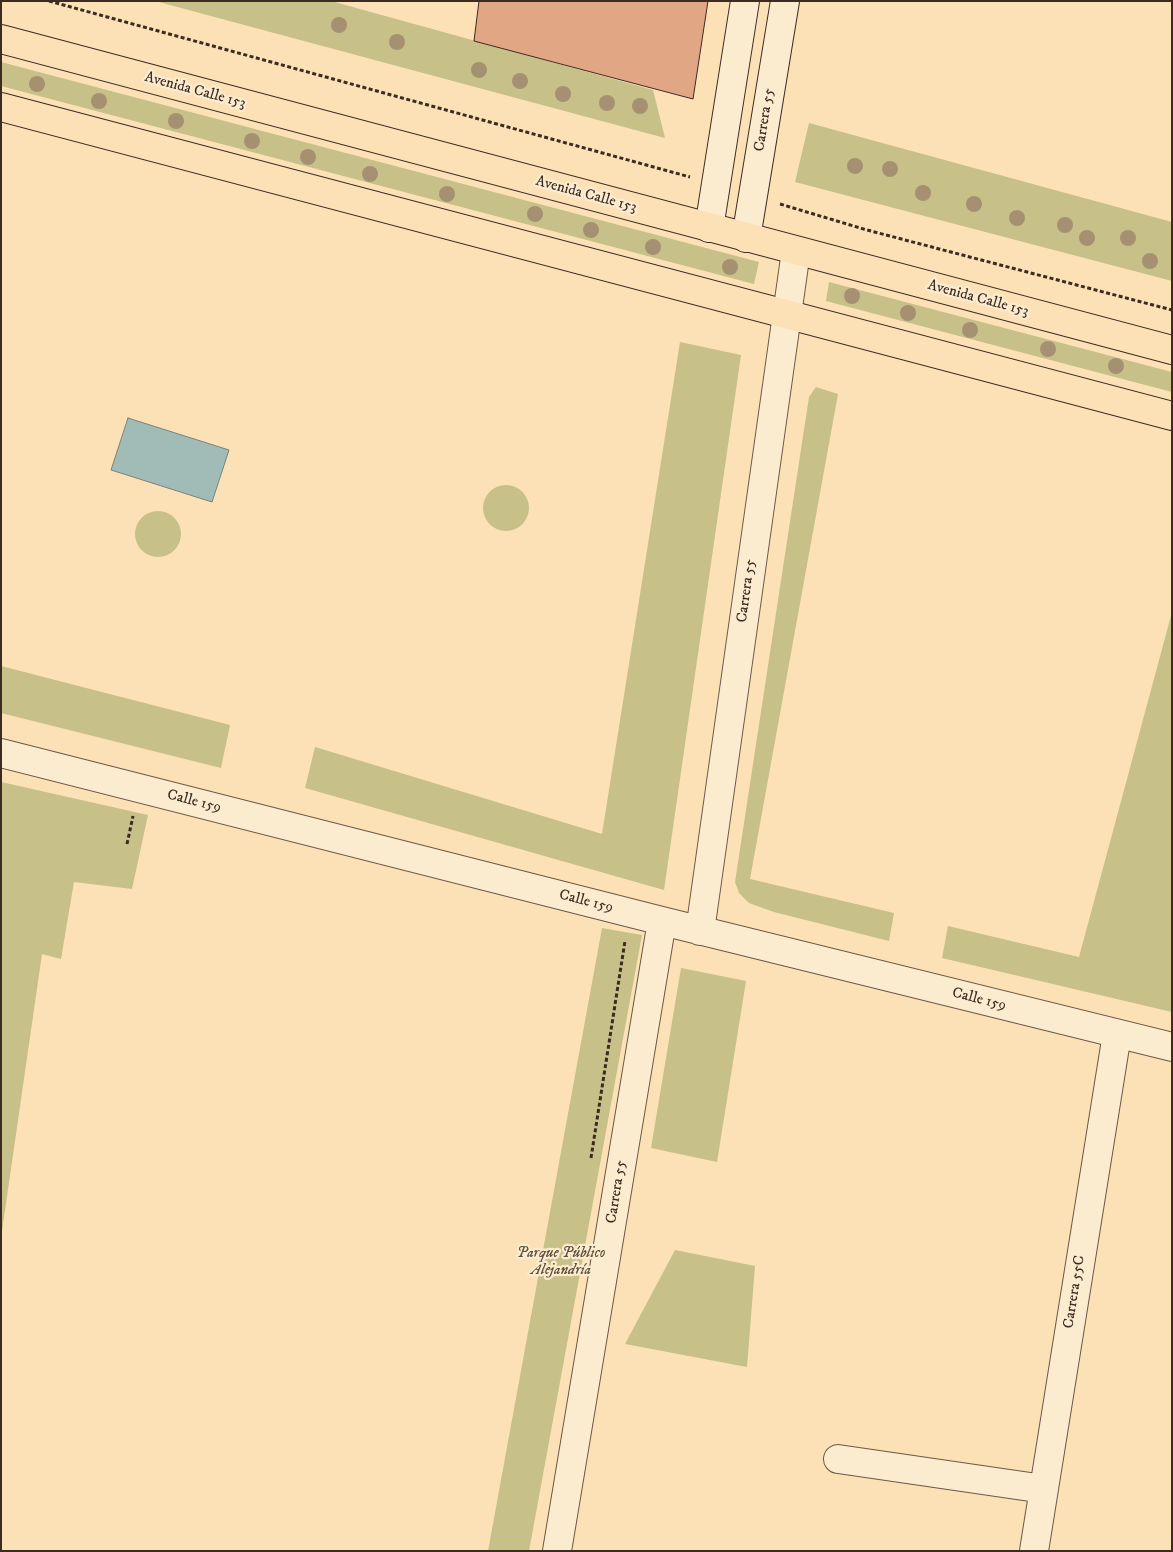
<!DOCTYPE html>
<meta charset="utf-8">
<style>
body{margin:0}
#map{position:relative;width:1173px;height:1552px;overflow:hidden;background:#fbe1b5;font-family:"IM FELL DW Pica",serif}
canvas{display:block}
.frame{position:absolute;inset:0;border:2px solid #3c2b22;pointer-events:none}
</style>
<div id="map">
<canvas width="1173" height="1552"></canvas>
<div class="frame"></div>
</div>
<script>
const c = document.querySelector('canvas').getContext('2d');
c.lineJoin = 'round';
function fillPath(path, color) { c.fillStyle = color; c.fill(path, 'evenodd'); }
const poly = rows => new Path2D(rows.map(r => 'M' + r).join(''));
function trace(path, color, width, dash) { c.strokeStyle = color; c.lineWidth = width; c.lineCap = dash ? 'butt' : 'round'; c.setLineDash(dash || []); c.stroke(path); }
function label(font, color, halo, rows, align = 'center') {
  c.font = font + ' "IM FELL DW Pica",serif'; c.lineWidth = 4.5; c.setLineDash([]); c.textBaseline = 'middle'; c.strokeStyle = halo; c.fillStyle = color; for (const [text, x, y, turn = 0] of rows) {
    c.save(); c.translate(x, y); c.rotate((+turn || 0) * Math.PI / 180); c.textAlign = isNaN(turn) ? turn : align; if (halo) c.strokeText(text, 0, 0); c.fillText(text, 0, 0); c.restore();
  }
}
const green = poly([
 [155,1,331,1,653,90,665,138],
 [1,62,759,262,754,284,1,86],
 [809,123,1172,222,1172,281,795,182],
 [829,282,1172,372,1172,392,826,301],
 [680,342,741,355,664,890,305,788,315,747,602,834],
 [816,387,838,394,750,879,894,913,889,941,774,912,749,903,739,893,735,882,809,397],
 '483 508a23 23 0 1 1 46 0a23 23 0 1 1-46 0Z',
 '135 534a23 23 0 1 1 46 0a23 23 0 1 1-46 0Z',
 [1172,612,1172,1012,942,958,948,926,1079,957],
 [1,666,230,725,221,768,1,713],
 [1,782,148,815,132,889,74,882,61,959,42,954,1,1238],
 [602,928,642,935,529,1551,488,1551],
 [681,968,746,981,717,1162,651,1148],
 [675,1250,755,1266,747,1367,625,1344]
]);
const water = poly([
 [128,418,229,450,212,502,111,470,128,418]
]);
const building = poly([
 [479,1,708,1,693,99,474,41,479,1]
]);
const path = poly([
 [49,1,690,177],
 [780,204,867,230,1172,310],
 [127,844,133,816],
 [591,1158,625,941]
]);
const street = poly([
 [1,753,662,921,1172,1047],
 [700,931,796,251],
 [838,1459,1044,1489],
 [557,1551,662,921],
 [1034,1551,1117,1034]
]);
const secondary = poly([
 [709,228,745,1],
 [746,238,785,1]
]);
const primary = poly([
 [1,39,1172,350],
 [1,107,1172,416]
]);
const trees = [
 [339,25],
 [397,42],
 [479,70],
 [520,81],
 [37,84],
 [563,94],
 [99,101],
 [607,103],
 [640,106],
 [176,121],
 [252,141],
 [308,157],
 [855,166],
 [890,169],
 [370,174],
 [923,193],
 [447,194],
 [974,204],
 [535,214],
 [1017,218],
 [1065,225],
 [591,230],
 [1087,238],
 [1128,238],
 [653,247],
 [1150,261],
 [730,267],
 [852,296],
 [908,313],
 [970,330],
 [1048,349],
 [1116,366]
];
const streetNames = [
 ["Avenida Calle 153",195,91,15],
 ["Carrera 55",765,120,-81],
 ["Avenida Calle 153",586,195,15],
 ["Avenida Calle 153",978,299,15],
 ["Carrera 55",747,591,-82],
 ["Calle 159",194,802,14],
 ["Calle 159",586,902,14],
 ["Calle 159",979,1000,14],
 ["Carrera 55",617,1192,-81],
 ["Carrera 55C",1075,1292,-81]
];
const parkNames = [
 ["Parque Público",561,1254],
 ["Alejandría",561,1271]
];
fillPath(green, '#c7c088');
fillPath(water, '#a1bcb6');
trace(water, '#79827b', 1);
fillPath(building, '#e1a683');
trace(building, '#3c2b22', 1);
trace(street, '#6c5847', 30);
trace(secondary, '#3c2b22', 30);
trace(primary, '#3c2b22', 30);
trace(path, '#3c2b22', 3, [4, 2.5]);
trace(street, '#fceccf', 28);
trace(secondary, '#fceccf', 28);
trace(primary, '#fbe1b5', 28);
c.fillStyle = '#a59172';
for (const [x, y] of trees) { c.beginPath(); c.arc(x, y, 8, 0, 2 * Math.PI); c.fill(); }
label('15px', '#3c2b22', '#fceccf', streetNames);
label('italic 15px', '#5f503c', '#fceccf', parkNames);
</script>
